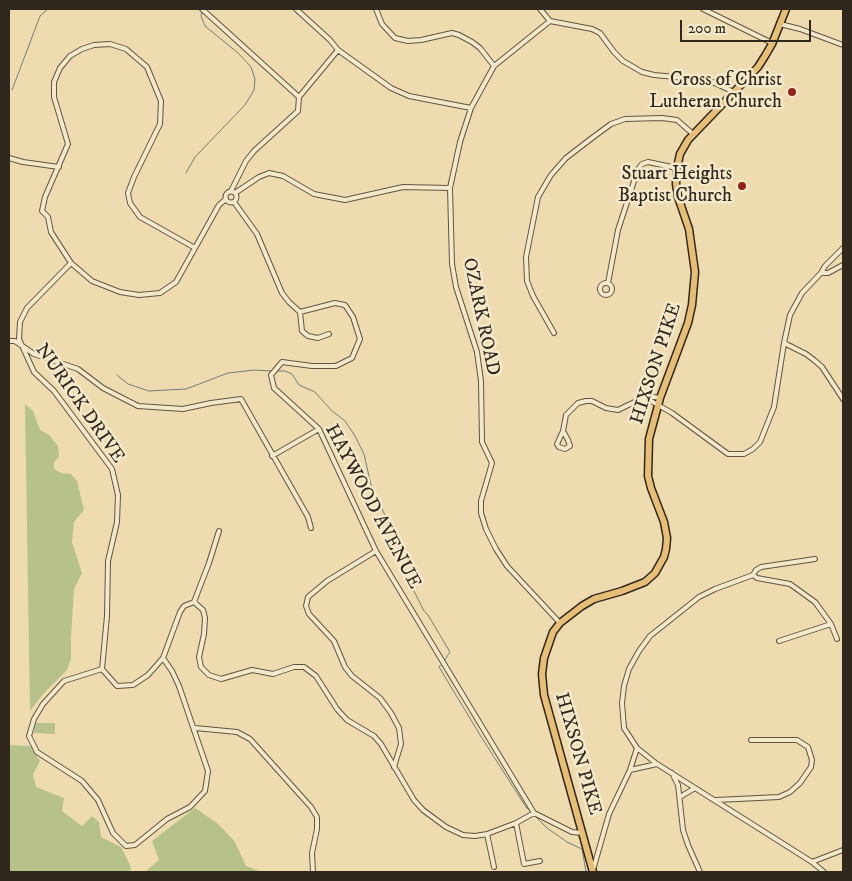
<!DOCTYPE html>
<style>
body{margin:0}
#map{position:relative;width:852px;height:881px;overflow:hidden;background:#eedbaf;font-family:"IM FELL DW Pica",serif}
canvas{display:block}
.frame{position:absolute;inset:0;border:10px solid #31281d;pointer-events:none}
.scale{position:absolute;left:680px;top:20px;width:131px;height:22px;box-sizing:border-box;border:2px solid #31281d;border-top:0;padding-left:6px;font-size:15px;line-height:18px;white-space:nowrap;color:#31281d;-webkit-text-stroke:4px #f4e8cb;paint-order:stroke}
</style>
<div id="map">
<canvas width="852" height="881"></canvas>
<div class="frame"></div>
<div class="scale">200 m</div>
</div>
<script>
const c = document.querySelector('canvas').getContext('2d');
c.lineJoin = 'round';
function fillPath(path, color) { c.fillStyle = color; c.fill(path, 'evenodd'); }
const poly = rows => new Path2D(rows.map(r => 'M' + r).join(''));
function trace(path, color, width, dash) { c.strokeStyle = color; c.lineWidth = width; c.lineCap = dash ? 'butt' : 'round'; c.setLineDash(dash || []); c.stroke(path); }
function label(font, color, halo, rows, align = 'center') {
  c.font = font + ' "IM FELL DW Pica",serif'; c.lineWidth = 5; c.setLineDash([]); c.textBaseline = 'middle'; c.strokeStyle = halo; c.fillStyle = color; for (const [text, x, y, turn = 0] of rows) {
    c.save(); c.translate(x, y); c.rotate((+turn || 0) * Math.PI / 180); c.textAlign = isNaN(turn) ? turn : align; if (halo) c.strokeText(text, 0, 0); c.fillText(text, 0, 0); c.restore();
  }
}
const green = poly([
 [25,404,33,411,40,430,49,435,58,446,59,457,54,462,54,469,61,473,71,474,77,481,84,510,74,522,72,542,82,573,74,589,71,637,71,659,67,670,44,693,30,711],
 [35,723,55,723,55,734,34,733],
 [10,745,30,746,40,761,33,774,36,787,64,798,62,811,82,826,92,816,99,822,101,837,121,847,131,867,130,872,9,872],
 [195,808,217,823,235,842,246,866,262,872,145,872,159,860,152,841]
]);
const stream = poly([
 [12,90,40,16,48,9],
 [186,173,195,157,245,105,254,90,255,79,251,67,238,53,205,26,201,16,202,10],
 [276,371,285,371,292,374,299,385,315,392,331,410,345,421,355,436,364,454,371,485,402,552,407,577,424,611,428,615,450,652,444,661],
 [117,375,128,384,149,391,186,389,228,373,254,370,272,371],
 [442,664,439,667,480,735,526,807,531,812],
 [534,815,547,828,567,842,582,849,586,872]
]);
const minor = poly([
 [202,9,299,97],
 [296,9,330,40,338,50,391,88,409,96,471,108],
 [376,9,382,24,395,38,408,41,421,40,452,33,459,35,472,42,480,48,494,66],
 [540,9,550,21,592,29,600,33,614,52,623,61,642,72,654,75,708,80,734,92],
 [703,9,772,43],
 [550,21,494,66,471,108,460,142,450,188,452,264,456,287,477,352,481,381,482,442,492,463,481,501,481,513,486,529,496,549,507,566,560,623],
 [780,24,800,29,843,45],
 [299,97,338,50],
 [9,158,23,162,59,167],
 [231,191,246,161,254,151,298,111,299,97],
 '225.5 197a5.5 5.5 0 1 1 11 0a5.5 5.5 0 1 1-11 0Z',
 [235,193,259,177,269,173,283,176,314,194,345,200,403,187,450,188],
 [234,202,257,234,282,293,289,302,300,312,335,303,345,305,353,317,360,339,352,358,336,366,312,366,282,362,271,375,274,388,319,429,376,551,534,813,572,832,583,833],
 [195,248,176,282,160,293,139,295,120,292,92,281,71,263,51,232,48,217,42,211,45,197,68,144,54,97,54,82,60,68,70,56,82,49,94,45,110,44,126,49,147,67,161,101,160,124,134,177,128,193,130,203,140,217,195,248,219,205,226,199],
 [843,248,825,266,821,273,828,273,843,265],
 [71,263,27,308,20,322,19,339,34,372,54,391,112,469,118,495,117,522,108,561,107,616,102,669],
 '600 289a6 6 0 1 1 12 0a6 6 0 1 1-12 0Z',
 [608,283,618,230,638,169,642,164,648,162,677,168],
 [300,312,302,331,308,336,318,338,329,334],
 [554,333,533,296,527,281,526,257,538,197,551,175,566,158,592,138,611,124,625,119,662,118,677,120,693,134],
 [9,341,15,341,34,354,78,369,103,388,138,406,183,409,211,403,241,399,308,517,311,528],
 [784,343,806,354,814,360,822,367,843,399],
 [641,400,651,401,672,413,728,454,744,454,753,449,760,442,774,407,784,343,790,315,802,293,821,273],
 [563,431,557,444,559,447,565,449,570,446,568,440,563,431,566,415,578,403,586,401,592,401,606,408,618,410,647,396,660,398],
 [272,456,319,429],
 [376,551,327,581,308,597,306,606,309,614,334,641,345,667,352,676,380,698,391,713,399,728,401,744,394,767],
 [753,575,756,570,761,567,815,559],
 [194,602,203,610,205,618,204,634,199,657,201,667,209,675,221,679,252,670,273,674,294,667,304,667,316,676,337,709,347,720,374,736,381,744,414,800,423,810,446,827,463,835,475,836,487,834,516,823,534,813],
 [194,602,209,563,219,531],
 [779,641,831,624],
 [102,669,64,681,43,704,34,719,29,736,37,752,82,781,98,800,113,833,126,846,135,845,167,819,190,807,205,791,208,771,179,686,172,671,163,658],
 [102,669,117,686,133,685,148,675,163,658,180,612,184,606,194,602],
 [195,728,237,732,250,739,311,807,317,817,317,829,312,853,313,872],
 [637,748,657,764],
 [630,770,657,764,695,788],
 [672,773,678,785,683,830,688,845,700,872],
 [680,797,695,788,812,862,824,872],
 [716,800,779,797,790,792,800,783,811,767,812,760,808,747,797,740,751,740],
 [516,823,524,864,540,861],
 [487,834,494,867],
 [812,862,843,850],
 [593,870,609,814,630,770,637,748,624,728,622,703,624,686,629,669,639,651,650,636,699,597,715,589,753,575,757,578,790,584,815,602,831,624,837,639]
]);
const primary = poly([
 [593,872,544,695,542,674,544,658,553,632,560,623,582,606,594,599,622,591,645,582,655,573,664,557,666,549,667,538,664,522,651,488,648,476,649,439,660,398,688,323,692,305,695,272,689,229,678,197,676,184,677,168,680,154,688,140,758,67,765,56,772,44,786,9]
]);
const markers = [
 [792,92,5,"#8f2418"],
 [742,186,5,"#8f2418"]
];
const poiNames = [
 ["Cross of Christ",782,81],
 ["Lutheran Church",782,103],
 ["Stuart Heights",732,175],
 ["Baptist Church",732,197]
];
const streetNames = [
 ["OZARK ROAD",480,317,78],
 ["HIXSON PIKE",657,364,-72],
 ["NURICK DRIVE",79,404,55],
 ["HAYWOOD AVENUE",372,507,62],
 ["HIXSON PIKE",577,754,74]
];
fillPath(green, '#b6c18c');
trace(stream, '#718076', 1);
trace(minor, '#605542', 6);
trace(primary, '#31281d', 9);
trace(minor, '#f4e8cb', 4);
trace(primary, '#e7be78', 6);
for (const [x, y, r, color] of markers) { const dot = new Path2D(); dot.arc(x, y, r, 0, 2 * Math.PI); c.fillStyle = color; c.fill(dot); trace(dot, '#f4e8cb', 2); }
label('19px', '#31281d', '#f4e8cb', poiNames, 'right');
label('19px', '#31281d', '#f4e8cb', streetNames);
</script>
